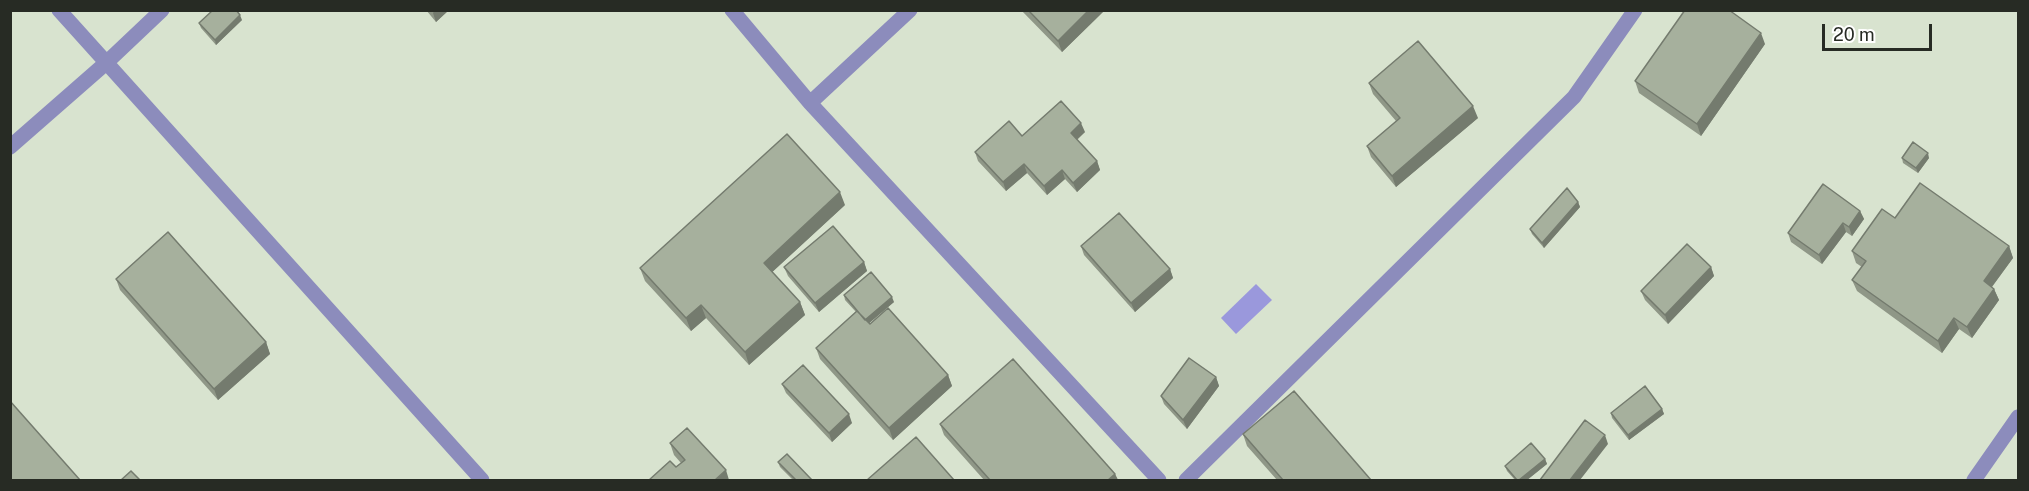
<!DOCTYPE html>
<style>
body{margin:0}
#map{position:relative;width:2029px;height:491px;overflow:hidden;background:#d8e3cf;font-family:"Public Sans",sans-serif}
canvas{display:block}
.frame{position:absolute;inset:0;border:12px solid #272b24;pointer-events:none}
.scale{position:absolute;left:1822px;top:24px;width:110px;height:27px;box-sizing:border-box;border:3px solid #272b24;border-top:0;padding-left:8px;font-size:18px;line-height:21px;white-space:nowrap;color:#272b24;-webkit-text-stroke:4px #fff;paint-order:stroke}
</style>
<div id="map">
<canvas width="2029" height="491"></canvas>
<div class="frame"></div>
<div class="scale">20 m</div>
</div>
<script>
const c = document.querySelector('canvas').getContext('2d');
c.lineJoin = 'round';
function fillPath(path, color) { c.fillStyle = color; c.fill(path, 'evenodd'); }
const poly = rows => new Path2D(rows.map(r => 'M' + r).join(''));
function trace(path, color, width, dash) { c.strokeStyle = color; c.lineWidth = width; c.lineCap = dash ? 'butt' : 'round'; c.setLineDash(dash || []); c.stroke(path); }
const water = poly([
 [1256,284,1272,300,1236,334,1221,318]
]);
const minor = poly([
 [59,10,482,480],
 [732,10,810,103,1159,480],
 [810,103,910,10],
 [10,147,106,63,162,10],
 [1186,480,1574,97,1635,10],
 [1974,480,2018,417]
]);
const wall = poly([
 [426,10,449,10,436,22],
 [1021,10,1105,10,1062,52],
 [242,20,216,45,201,28,199,23],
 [1765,44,1701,136,1639,93,1635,81],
 [1369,83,1478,118,1396,187,1371,157,1367,146,1396,121,1373,94],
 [1085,132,1077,140,1097,161,1100,170,1077,192,1065,179,1047,195,1027,173,1006,191,978,161,975,152,1022,136],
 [1902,158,1929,158,1918,173,1903,163],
 [1578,202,1580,207,1544,248,1532,234,1530,229],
 [845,205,772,272,800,302,805,315,749,365,706,318,691,331,645,281,640,268],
 [1860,211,1864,219,1852,236,1846,232,1822,264,1791,242,1788,233],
 [1895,218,2009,246,2013,258,1992,287,1994,289,1999,300,1972,338,1959,329,1942,353,1857,291,1852,280,1862,267,1856,263,1852,251],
 [1081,246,1170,269,1173,278,1135,312,1084,255],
 [864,262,867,271,819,312,788,276,784,267],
 [1711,267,1714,276,1668,324,1645,300,1641,291],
 [116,279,266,342,270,354,218,400,120,290],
 [844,295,894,302,869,323,948,375,952,386,893,440,820,359,816,348,856,312,845,300],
 [1216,377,1219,386,1187,429,1164,404,1161,396],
 [782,384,852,423,832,442,786,393],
 [1662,409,1664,414,1629,440,1612,418,1611,413],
 [940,424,1115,474,1118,480,984,480,944,435],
 [1243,434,1371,480,1277,480,1247,446],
 [670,443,726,470,649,480,676,467,681,463,674,455],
 [1545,459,1547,464,1527,480,1515,480,1507,471,1505,466],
 [778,462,812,480,793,480,780,467]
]);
const shadedWall = poly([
 [435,10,449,10,436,22,433,13],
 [1089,10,1105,10,1062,52,1058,41],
 [240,15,242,20,216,45,215,40],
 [1761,33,1765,44,1701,136,1697,124],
 [1473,106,1478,118,1396,187,1392,176],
 [1081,123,1085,132,1074,142,1071,133],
 [1928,153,1929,158,1918,173,1916,168],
 [1097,161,1100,170,1077,192,1073,183],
 [1024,164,1027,173,1006,191,1003,182],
 [1062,170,1065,179,1047,195,1044,186],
 [840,192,845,205,768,276,764,263],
 [1578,202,1580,207,1544,248,1542,243],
 [1860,211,1864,219,1852,236,1849,227],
 [1843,223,1846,232,1822,264,1819,255],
 [2009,246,2013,258,1988,292,1984,281],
 [864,262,867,271,819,312,815,303],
 [1711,267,1714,276,1668,324,1665,315],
 [1170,269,1173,278,1135,312,1131,303],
 [1994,289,1999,300,1972,338,1967,327],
 [892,297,894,302,867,325,865,320],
 [800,302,805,315,749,365,745,352],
 [701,305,706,318,691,331,686,318],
 [1954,318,1959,329,1942,353,1938,341],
 [266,342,270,354,218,400,214,389],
 [948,375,952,386,893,440,889,428],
 [1216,377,1219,386,1187,429,1183,420],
 [1662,409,1664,414,1629,440,1628,435],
 [849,414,852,423,832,442,829,433],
 [1605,435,1608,444,1580,480,1570,480],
 [1545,459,1547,464,1527,480,1519,480],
 [726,470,729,480,715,480],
 [1115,474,1118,480,1108,480]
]);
const building = poly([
 [213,10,236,10,240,15,215,40,199,23,213,10],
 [1028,10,1089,10,1058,41,1028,10],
 [1685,10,1729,10,1761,33,1697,124,1635,81,1685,10],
 [1418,41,1473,106,1392,176,1367,146,1400,118,1369,83,1418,41],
 [1061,101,1081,123,1071,133,1097,161,1073,183,1062,170,1044,186,1024,164,1003,182,975,152,1009,121,1022,136,1061,101],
 [787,134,840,192,764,263,800,302,745,352,701,305,686,318,640,268,787,134],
 [1913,142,1928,153,1916,168,1902,158,1913,142],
 [1920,183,2009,246,1984,281,1994,289,1967,327,1954,318,1938,341,1852,280,1866,261,1852,251,1882,209,1895,218,1920,183],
 [1823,184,1860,211,1849,227,1843,223,1819,255,1788,233,1823,184],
 [1567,188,1578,202,1542,243,1530,229,1567,188],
 [1119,213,1170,269,1131,303,1081,246,1119,213],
 [833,226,864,262,815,303,784,267,833,226],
 [168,232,266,342,214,389,116,279,168,232],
 [1687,244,1711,267,1665,315,1641,291,1687,244],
 [871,272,892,297,865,320,844,295,871,272],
 [888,308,948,375,889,428,816,348,857,311,870,324,888,308],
 [1189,358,1216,377,1183,420,1161,396,1189,358],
 [1013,359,1115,474,1108,480,990,480,940,424,1013,359],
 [803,365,849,414,829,433,782,384,803,365],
 [1645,386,1662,409,1628,435,1611,413,1645,386],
 [1294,391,1371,480,1283,480,1243,434,1294,391],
 [10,401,80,480,10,480,10,401],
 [1585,420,1605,435,1570,480,1540,480,1585,420],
 [687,428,726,470,715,480,649,480,670,461,676,467,685,460,670,443,687,428],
 [916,437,954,480,867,480,916,437],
 [1531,443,1545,459,1519,480,1517,480,1505,466,1531,443],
 [787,454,812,480,796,480,778,462,787,454],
 [131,471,140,480,121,480,131,471]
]);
fillPath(water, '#9a98dc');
trace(minor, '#8c8cbc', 15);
fillPath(wall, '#8f9787');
fillPath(shadedWall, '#747b6e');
fillPath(building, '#a6b09d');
trace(building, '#747b6e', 1.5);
</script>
